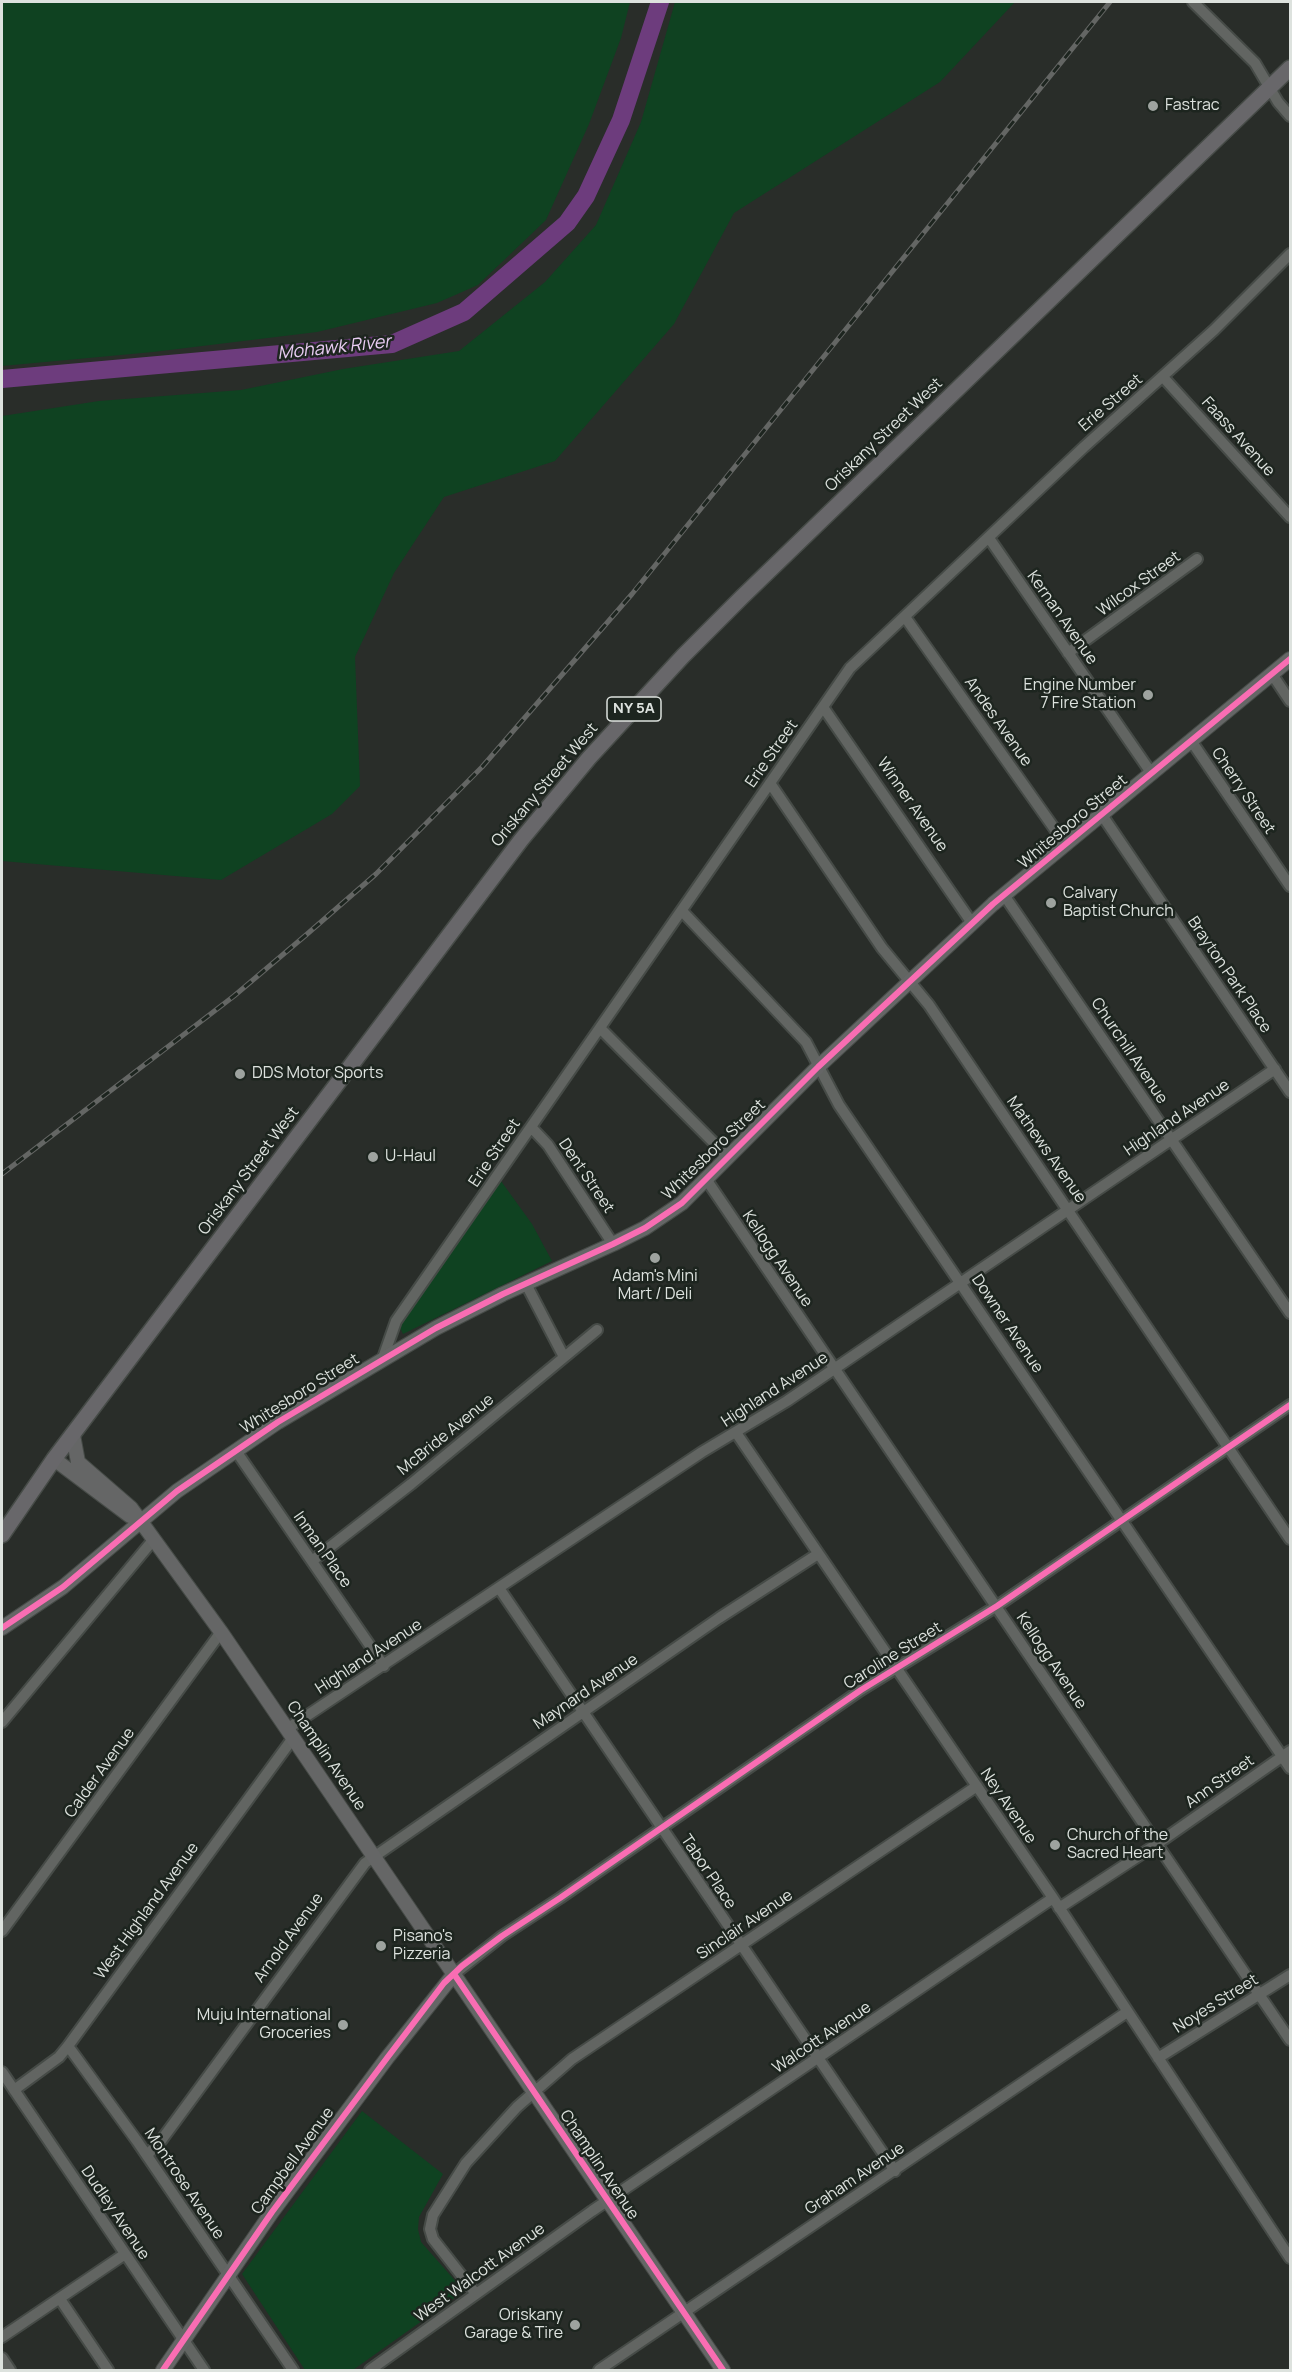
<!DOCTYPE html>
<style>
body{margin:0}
#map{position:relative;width:1292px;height:2372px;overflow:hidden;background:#292d29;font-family:Manrope,sans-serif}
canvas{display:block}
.frame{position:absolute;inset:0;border:3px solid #dde2de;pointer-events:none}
</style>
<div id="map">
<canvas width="1292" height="2372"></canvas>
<div class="frame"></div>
</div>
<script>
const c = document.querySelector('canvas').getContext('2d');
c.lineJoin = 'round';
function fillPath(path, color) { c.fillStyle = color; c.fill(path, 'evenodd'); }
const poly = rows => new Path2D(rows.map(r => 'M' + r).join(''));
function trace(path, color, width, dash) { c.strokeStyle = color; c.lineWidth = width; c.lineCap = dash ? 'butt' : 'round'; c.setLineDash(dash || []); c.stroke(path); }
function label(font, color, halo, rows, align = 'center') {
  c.font = font + ' Manrope,sans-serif'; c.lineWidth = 5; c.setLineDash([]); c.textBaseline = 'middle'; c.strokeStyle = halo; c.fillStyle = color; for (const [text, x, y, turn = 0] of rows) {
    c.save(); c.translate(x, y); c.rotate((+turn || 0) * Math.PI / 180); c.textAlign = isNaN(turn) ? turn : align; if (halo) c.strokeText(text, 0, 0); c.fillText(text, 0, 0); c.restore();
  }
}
const green = poly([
 [2,2,630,2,621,38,589,124,546,220,478,285,437,303,317,332,153,352,2,366],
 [675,2,1015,2,940,82,734,213,674,324,555,461,444,497,394,573,355,657,360,786,332,814,221,880,2,861,2,416,99,401,241,390,343,369,459,351,545,282,596,225,641,122],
 [501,1181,532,1224,552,1261,403,1334,399,1326],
 [362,2111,443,2174,419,2217,418,2229,421,2242,459,2285,457,2296,353,2370,305,2370,242,2274]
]);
const river = poly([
 [2,379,392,344,464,312,567,223,586,196,621,120,660,2]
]);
const street = poly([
 [1193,2,1255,63,1278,102,1290,116],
 [1163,377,1290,517],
 [989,538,1152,774],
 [905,617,1066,845],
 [1068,653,1197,559],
 [1272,674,1290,701],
 [823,707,972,923],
 [1192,742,1290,886],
 [770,783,882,948,929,1005,1290,1539],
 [1102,815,1290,1092],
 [1004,895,1290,1313],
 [682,911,806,1042,839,1105,1290,1768],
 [600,1028,728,1157],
 [531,1127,548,1145,613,1244],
 [706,1179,1290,2040],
 [526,1284,564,1357],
 [383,1358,396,1321,850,668,1084,447,1214,330,1290,254],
 [737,1434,1053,1898,1290,2258],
 [236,1451,384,1666],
 [312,1561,411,1484,597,1330],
 [499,1588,895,2171],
 [2,1722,154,1539],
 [287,1729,702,1452,787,1401,1275,1069],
 [1059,1908,1157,1844,1290,1751],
 [2,1931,221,1632],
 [454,1974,502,1936,560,1898,861,1690,997,1606,1290,1405],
 [68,2046,137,2141,293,2370],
 [1158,2058,1290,1975],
 [2,2072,204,2370],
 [14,2090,59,2057,68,2046,293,1738],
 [147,2155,160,2142,365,1863,719,1618,818,1554],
 [476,2294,433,2239,430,2229,433,2215,466,2163,517,2107,572,2059,977,1786],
 [60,2299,108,2370],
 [2,2337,125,2254],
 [2,2358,10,2370],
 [370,2370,592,2211,1053,1898],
 [599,2370,1127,2012]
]);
const secondary = poly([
 [73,1435,78,1462,131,1508,221,1632,723,2370],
 [54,1459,130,1516],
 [2,1628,63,1587,177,1491,278,1422,436,1328,503,1294,613,1244,645,1228,682,1203,818,1067,993,904,1290,659],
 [163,2370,272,2212,387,2058,454,1974]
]);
const primary = poly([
 [2,1535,54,1459,521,840,589,758,683,656,742,597,1290,68]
]);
const rail = poly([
 [2,1174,234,996,306,935,376,874,482,767,632,594,1110,2]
]);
const cycleway = poly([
 [2,1628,63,1587,177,1491,278,1422,436,1328,503,1294,613,1244,645,1228,682,1203,818,1067,993,904,1290,659],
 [454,1974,723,2370],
 [163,2370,272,2212,387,2058,444,1983,462,1966,502,1936,560,1898,861,1690,997,1606,1290,1405]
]);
const markers = [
 [1153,106,6,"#9ea39f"],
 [1148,695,6,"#9ea39f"],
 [1051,903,6,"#9ea39f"],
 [240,1074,6,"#9ea39f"],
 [373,1157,6,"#9ea39f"],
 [655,1258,6,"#9ea39f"],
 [1055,1845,6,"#9ea39f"],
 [381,1946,6,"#9ea39f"],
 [343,2025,6,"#9ea39f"],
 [575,2325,6,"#9ea39f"]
];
const shields = [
 [634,709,54]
];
const shieldNames = [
 ["NY 5A",634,709]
];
const poiNames = [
 ["Fastrac",1165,106],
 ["Engine Number",1136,686,"right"],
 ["7 Fire Station",1136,704,"right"],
 ["Calvary",1063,894],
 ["Baptist Church",1063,912],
 ["DDS Motor Sports",252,1074],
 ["U-Haul",385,1157],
 ["Adam's Mini",655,1277,"center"],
 ["Mart / Deli",655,1295,"center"],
 ["Church of the",1067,1836],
 ["Sacred Heart",1067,1854],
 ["Pisano's",393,1937],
 ["Pizzeria",393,1955],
 ["Muju International",331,2016,"right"],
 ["Groceries",331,2034,"right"],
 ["Oriskany",563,2316,"right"],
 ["Garage & Tire",563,2334,"right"]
];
const streetNames = [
 ["Erie Street",1111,403,-41],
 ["Oriskany Street West",884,435,-44],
 ["Faass Avenue",1238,437,48],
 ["Wilcox Street",1139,584,-36],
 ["Kernan Avenue",1062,618,55],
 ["Andes Avenue",998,722,55],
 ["Erie Street",772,754,-55],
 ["Oriskany Street West",545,785,-50],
 ["Cherry Street",1243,791,56],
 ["Winner Avenue",912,805,55],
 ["Whitesboro Street",1073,822,-40],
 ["Brayton Park Place",1229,975,56],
 ["Churchill Avenue",1129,1051,56],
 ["Highland Avenue",1177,1118,-34],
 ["Whitesboro Street",714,1150,-44],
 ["Mathews Avenue",1046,1150,55],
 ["Erie Street",495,1153,-56],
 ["Oriskany Street West",249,1171,-53],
 ["Dent Street",586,1176,56],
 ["Kellogg Avenue",777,1259,56],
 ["Downer Avenue",1007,1324,56],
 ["Highland Avenue",775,1390,-33],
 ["Whitesboro Street",300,1394,-32],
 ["McBride Avenue",446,1435,-39],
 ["Inman Place",322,1550,55],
 ["Caroline Street",893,1656,-32],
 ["Highland Avenue",369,1657,-33],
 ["Kellogg Avenue",1051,1661,56],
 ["Maynard Avenue",586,1692,-34],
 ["Champlin Avenue",326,1756,56],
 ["Calder Avenue",100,1773,-54],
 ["Ann Street",1220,1782,-35],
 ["Ney Avenue",1008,1806,56],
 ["Tabor Place",708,1872,56],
 ["West Highland Avenue",147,1911,-54],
 ["Sinclair Avenue",745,1925,-34],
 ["Arnold Avenue",289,1938,-54],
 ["Noyes Street",1216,2004,-32],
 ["Walcott Avenue",822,2038,-34],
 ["Campbell Avenue",293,2161,-54],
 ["Champlin Avenue",599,2165,56],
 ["Graham Avenue",855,2179,-34],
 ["Montrose Avenue",184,2184,56],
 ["Dudley Avenue",115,2213,56],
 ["West Walcott Avenue",480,2273,-36]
];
const waterNames = [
 ["Mohawk River",334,348,-6]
];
fillPath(green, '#0f4221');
trace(river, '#6d3c7d', 18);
trace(street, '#464b47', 14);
trace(secondary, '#464b47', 16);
trace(primary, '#464b47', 18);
trace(street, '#626562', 10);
trace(secondary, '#656666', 14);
trace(primary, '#68676a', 15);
trace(rail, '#646664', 5);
trace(rail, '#1d251f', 3, [9]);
trace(cycleway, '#f96db3', 6);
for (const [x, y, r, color] of markers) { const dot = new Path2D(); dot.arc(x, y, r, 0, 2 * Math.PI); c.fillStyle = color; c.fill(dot); trace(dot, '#1d251f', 2); }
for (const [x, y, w] of shields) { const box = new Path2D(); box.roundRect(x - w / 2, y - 12, w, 24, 4.5); c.fillStyle = '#1d251f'; c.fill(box); trace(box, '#dde2de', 1.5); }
label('bold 15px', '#dde2de', null, shieldNames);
label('16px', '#dde2de', '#1d251f', poiNames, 'left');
label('16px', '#dde2de', '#1d251f', streetNames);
label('italic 18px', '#e8cbf2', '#1d251f', waterNames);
</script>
